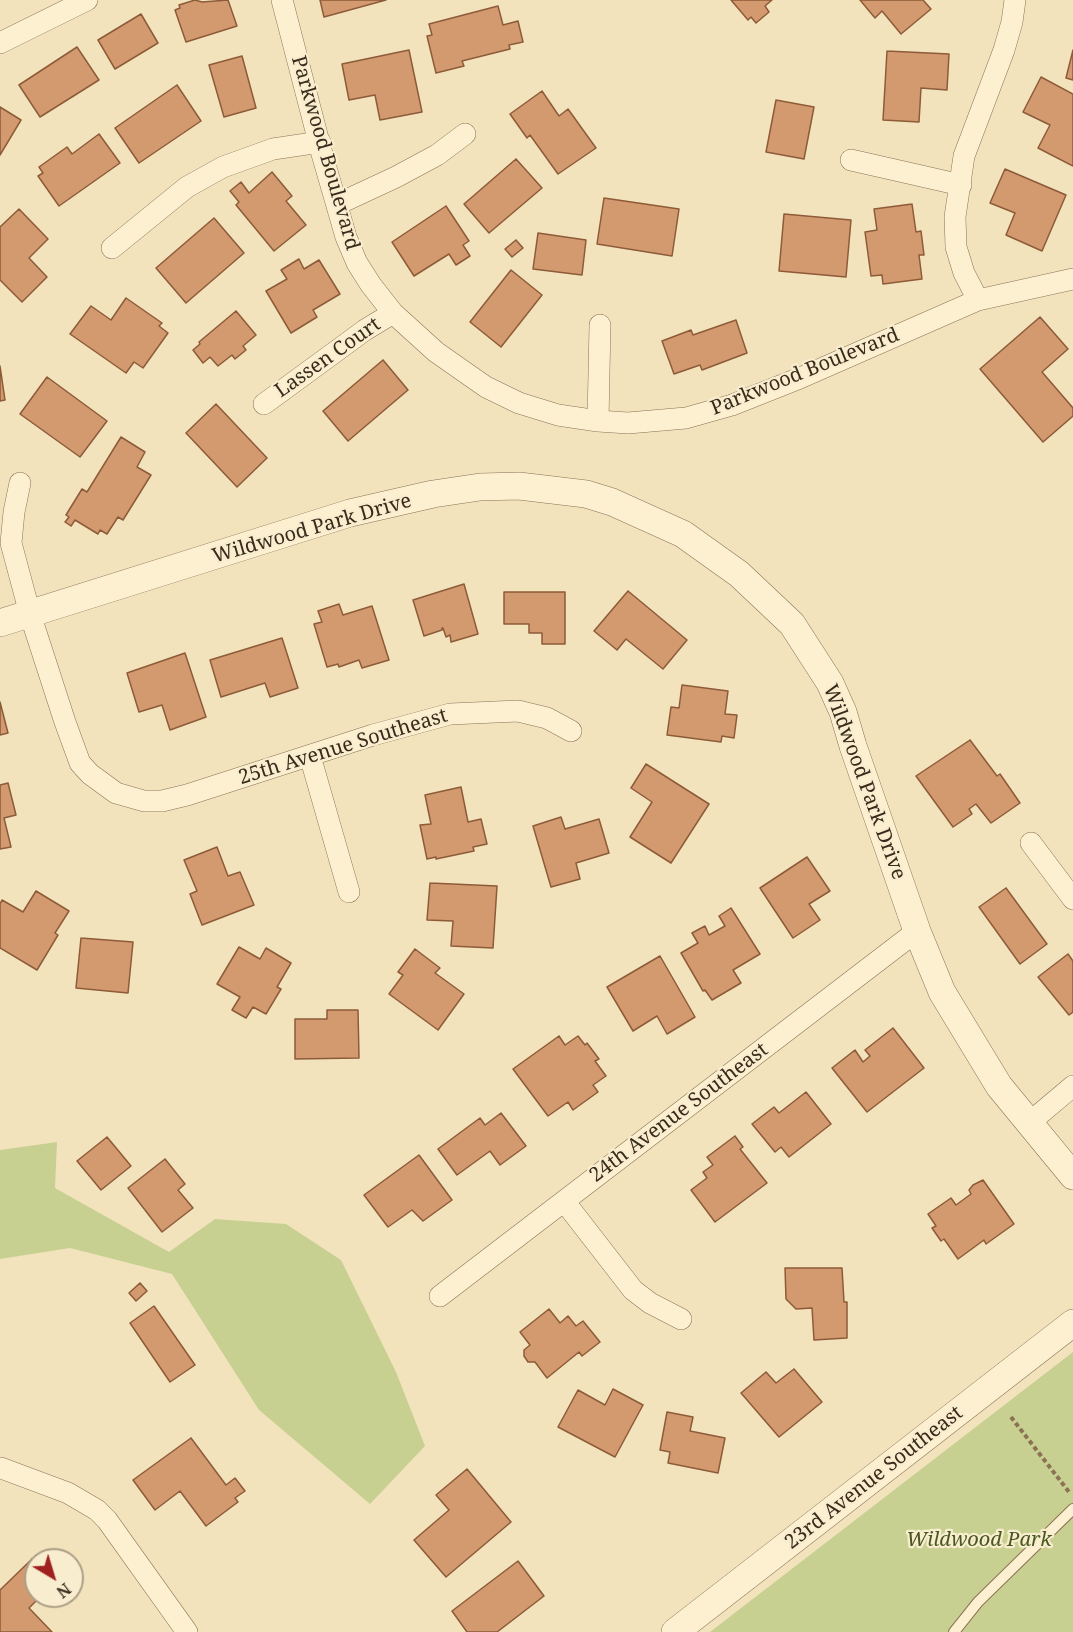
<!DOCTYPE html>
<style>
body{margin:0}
#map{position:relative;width:1073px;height:1632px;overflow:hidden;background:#f2e3bd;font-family:"Noto Serif",serif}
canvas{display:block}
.north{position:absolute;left:24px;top:1548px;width:60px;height:60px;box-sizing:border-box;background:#f8edce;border:2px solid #ac9f86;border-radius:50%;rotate:142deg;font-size:16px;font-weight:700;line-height:24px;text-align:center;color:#392a1b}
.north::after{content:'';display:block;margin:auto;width:21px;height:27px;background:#a0201f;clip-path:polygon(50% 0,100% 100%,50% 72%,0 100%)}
</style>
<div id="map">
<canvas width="1073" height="1632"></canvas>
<div class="north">N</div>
</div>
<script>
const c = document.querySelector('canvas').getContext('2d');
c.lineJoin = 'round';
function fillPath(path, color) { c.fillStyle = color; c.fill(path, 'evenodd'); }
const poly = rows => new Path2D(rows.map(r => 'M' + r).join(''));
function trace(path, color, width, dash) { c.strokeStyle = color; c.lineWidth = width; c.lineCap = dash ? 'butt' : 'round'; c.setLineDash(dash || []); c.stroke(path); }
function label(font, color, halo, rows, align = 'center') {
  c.font = font + ' "Noto Serif",serif'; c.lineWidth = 4.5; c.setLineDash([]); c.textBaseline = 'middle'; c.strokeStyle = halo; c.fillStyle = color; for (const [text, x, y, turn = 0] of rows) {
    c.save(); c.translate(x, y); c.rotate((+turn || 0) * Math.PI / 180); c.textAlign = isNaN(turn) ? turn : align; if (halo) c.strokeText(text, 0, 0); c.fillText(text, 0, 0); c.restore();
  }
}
const green = poly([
 [57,1142,55,1188,169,1252,215,1219,286,1224,341,1260,396,1372,425,1446,370,1504,259,1410,172,1274,70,1248,0,1259,0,1150],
 [1073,1352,1073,1632,710,1632]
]);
const building = poly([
 [195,0,202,2,228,0,237,26,186,42,175,10,180,8,179,5,195,0],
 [320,0,386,0,324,17,320,0],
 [731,0,772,0,765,6,769,12,756,23,751,17,748,20,731,0],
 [860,0,923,0,931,9,901,34,882,11,875,18,860,0],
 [498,6,503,25,518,21,523,42,509,45,510,49,462,61,464,66,436,73,427,36,432,35,429,24,498,6],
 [141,14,158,43,115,69,98,40,141,14],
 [77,47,99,80,40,117,19,85,77,47],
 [409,50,422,112,380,120,375,95,349,100,342,64,409,50],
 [1073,50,1073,80,1066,78,1073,50],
 [887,51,949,54,947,90,921,88,919,122,883,120,887,51],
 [242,56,256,108,224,117,209,65,242,56],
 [1041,77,1073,94,1073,166,1038,148,1050,125,1023,112,1041,77],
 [177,85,201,121,139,163,115,128,177,85],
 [542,91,559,116,568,109,596,148,558,174,530,135,527,138,510,114,542,91],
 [776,100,814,107,804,159,766,152,776,100],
 [0,107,21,120,0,155,0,107],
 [99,134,120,163,59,206,38,176,43,173,39,167,67,147,72,154,99,134],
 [516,159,542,188,489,233,464,204,516,159],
 [1005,169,1066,195,1042,251,1006,235,1015,213,990,203,1005,169],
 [272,172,292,196,286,201,306,225,274,251,236,205,239,202,230,191,241,182,249,193,272,172],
 [604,198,679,209,672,256,597,244,604,198],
 [912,204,916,232,921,231,924,255,919,255,922,279,883,284,882,275,871,276,865,232,877,230,874,209,912,204],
 [446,206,469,241,463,245,470,256,456,265,449,254,414,276,392,242,446,206],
 [19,209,48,239,29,258,47,277,22,302,0,280,0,227,19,209],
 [784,214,851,220,846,277,779,271,784,214],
 [214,218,244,253,186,303,156,268,214,218],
 [538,233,586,240,582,275,533,269,538,233],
 [516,240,523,248,512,257,505,249,516,240],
 [299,259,304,269,319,260,340,294,313,310,317,317,291,333,266,291,287,279,281,270,299,259],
 [511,270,542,295,501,347,470,322,511,270],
 [126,298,162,323,159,326,168,333,143,368,134,362,126,373,70,334,91,306,111,320,126,298],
 [236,311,256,335,243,346,246,350,235,359,232,355,218,366,210,357,203,363,193,350,200,344,199,342,236,311],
 [1040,317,1068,349,1042,372,1073,408,1073,416,1043,442,980,369,1040,317],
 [736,320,747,353,702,370,700,365,674,374,662,341,691,330,693,335,736,320],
 [383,360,408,390,348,441,323,411,383,360],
 [0,366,5,400,0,401,0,366],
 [47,377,107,421,80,457,20,414,47,377],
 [216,404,267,458,237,487,186,433,216,404],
 [121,437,145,452,137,467,151,475,123,520,118,517,107,534,100,530,98,534,75,520,71,526,65,522,69,517,66,515,82,489,87,492,121,437],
 [464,584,478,634,451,642,450,635,446,637,443,628,442,628,442,630,424,636,413,600,464,584],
 [628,591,687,640,663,669,626,639,617,650,594,631,628,591],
 [504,592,565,592,565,644,542,644,542,633,529,633,529,624,504,624,504,592],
 [339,604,343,615,372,606,389,660,362,668,359,660,339,667,338,664,327,667,314,624,322,622,318,611,339,604],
 [282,638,298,688,270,697,265,683,221,697,210,660,282,638],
 [185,653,206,717,170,730,162,705,139,712,127,673,185,653],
 [682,685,728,691,725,714,737,715,734,738,722,736,721,742,667,735,671,707,679,708,682,685],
 [0,702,8,733,0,735,0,702],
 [970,740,997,776,1000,774,1020,803,991,823,976,804,969,809,972,814,953,827,916,776,970,740],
 [646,764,709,804,671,863,630,837,652,802,631,788,646,764],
 [8,783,16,815,4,818,11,847,0,849,0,785,8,783],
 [461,787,468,822,481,819,487,844,473,847,474,851,436,859,436,857,427,859,420,825,431,824,425,795,461,787],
 [561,817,565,829,599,819,609,853,576,863,580,879,551,887,533,826,561,817],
 [217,847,228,876,240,872,254,905,202,925,190,894,197,891,184,860,217,847],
 [807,857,830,891,809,904,820,920,793,938,760,888,807,857],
 [430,883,497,886,493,948,451,946,453,921,427,920,430,883],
 [1006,888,1047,944,1020,964,979,907,1006,888],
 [36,891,69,911,55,933,58,935,37,970,0,948,0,904,2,900,23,912,36,891],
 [731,908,760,954,733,970,741,983,712,1000,705,990,703,991,681,953,698,943,692,933,705,926,709,935,725,926,719,916,731,908],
 [81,938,133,942,128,993,76,988,81,938],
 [239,947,260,959,266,948,291,963,277,987,281,989,266,1014,253,1007,246,1018,232,1010,240,997,217,984,239,947],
 [415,949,440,968,435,973,464,994,438,1030,389,994,403,975,398,972,415,949],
 [1068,954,1073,961,1073,1012,1069,1015,1038,977,1068,954],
 [660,956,695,1017,667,1034,657,1016,633,1031,607,987,660,956],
 [327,1010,358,1010,359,1058,295,1059,295,1019,327,1019,327,1010],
 [893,1028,924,1068,867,1112,832,1068,855,1050,863,1062,870,1056,865,1050,893,1028],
 [559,1036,565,1045,578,1036,585,1045,587,1043,599,1059,595,1061,606,1076,593,1085,598,1092,573,1110,568,1102,548,1116,513,1069,559,1036],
 [806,1092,831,1124,789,1157,781,1147,775,1152,752,1124,774,1107,779,1113,806,1092],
 [501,1113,526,1146,500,1165,490,1151,457,1175,438,1149,480,1118,485,1125,501,1113],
 [735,1136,743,1147,740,1149,767,1183,715,1222,691,1190,707,1178,703,1172,713,1165,707,1157,735,1136],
 [107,1137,131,1166,101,1190,77,1161,107,1137],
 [419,1155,452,1200,423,1221,412,1210,388,1227,364,1195,419,1155],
 [165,1159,185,1184,178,1190,193,1208,162,1232,128,1188,165,1159],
 [983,1180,1014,1224,986,1244,984,1240,958,1259,944,1239,941,1241,932,1228,936,1226,928,1214,951,1198,956,1205,971,1194,969,1190,973,1185,983,1180],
 [785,1268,842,1268,844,1302,847,1302,847,1338,814,1340,812,1308,796,1309,786,1299,785,1268],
 [140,1283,147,1291,136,1301,129,1293,140,1283],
 [154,1306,195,1365,170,1382,130,1323,154,1306],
 [549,1309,560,1323,568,1316,576,1326,583,1321,600,1342,582,1356,579,1352,547,1378,535,1362,528,1362,524,1356,524,1350,530,1345,520,1332,549,1309],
 [794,1369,822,1402,779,1437,741,1393,766,1372,776,1383,794,1369],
 [613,1389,643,1405,615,1457,558,1427,578,1390,605,1405,613,1389],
 [667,1412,693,1417,690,1431,725,1438,718,1473,668,1463,670,1452,660,1450,667,1412],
 [191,1438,226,1485,235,1478,245,1491,235,1498,238,1502,206,1526,180,1491,155,1510,133,1480,191,1438],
 [467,1469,511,1522,446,1577,414,1540,449,1510,436,1495,467,1469],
 [32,1559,36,1563,36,1596,41,1596,29,1608,52,1632,0,1632,0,1590,32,1559],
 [518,1561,544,1596,497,1632,467,1632,452,1611,518,1561]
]);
const path = poly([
 [1011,1417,1069,1492]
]);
const service = poly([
 [954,1632,978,1602,1073,1509]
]);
const minor = poly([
 [282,0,322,154,346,237,357,263,371,285,393,313,436,352,486,387,519,403,558,415,598,421,628,423,686,418,732,405,800,378,978,300,1073,279],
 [0,43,87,0],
 [851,160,961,185],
 [338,204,396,177,437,155,465,134],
 [112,248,187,187,223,167,273,149,320,142],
 [978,300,964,273,956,247,955,217,964,156,1004,50,1012,22,1015,0],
 [264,404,365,330,393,313],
 [598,421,600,325],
 [20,483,14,512,11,543,30,614,65,722,80,763,90,774,116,793,144,801,162,801,187,795,373,735,450,714,518,711,547,718,571,731],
 [310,756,349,892],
 [1031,843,1073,899],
 [1029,1123,1073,1086],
 [564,1201,633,1290,650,1303,681,1319],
 [440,1296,917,931],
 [1,1468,68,1493,97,1510,107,1520,187,1632]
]);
const tertiary = poly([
 [0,623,350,513,433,494,480,487,519,486,586,494,612,502,683,534,739,574,792,624,830,683,843,712,853,746,917,931,942,992,999,1086,1073,1176],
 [675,1632,1073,1323]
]);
const streetNames = [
 ["Parkwood Boulevard",325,153,74],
 ["Lassen Court",328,358,-35],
 ["Parkwood Boulevard",805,372,-22],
 ["Wildwood Park Drive",312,529,-16],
 ["25th Avenue Southeast",343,747,-17],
 ["Wildwood Park Drive",864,782,70],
 ["24th Avenue Southeast",679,1113,-37],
 ["23rd Avenue Southeast",874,1478,-38]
];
const parkNames = [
 ["Wildwood Park",979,1540]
];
fillPath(green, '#c8d091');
fillPath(building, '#d39a70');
trace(building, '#8d5b38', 1.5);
trace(service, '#8b7255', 12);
trace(minor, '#8b7255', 22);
trace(tertiary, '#8b7255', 28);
trace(path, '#8b7255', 4, [4.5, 3]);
trace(service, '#fcf0d1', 10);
trace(minor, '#fcf0d1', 21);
trace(tertiary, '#fcf0d1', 27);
label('20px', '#392a1b', '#f8edce', streetNames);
label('italic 20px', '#495820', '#f8edce', parkNames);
</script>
